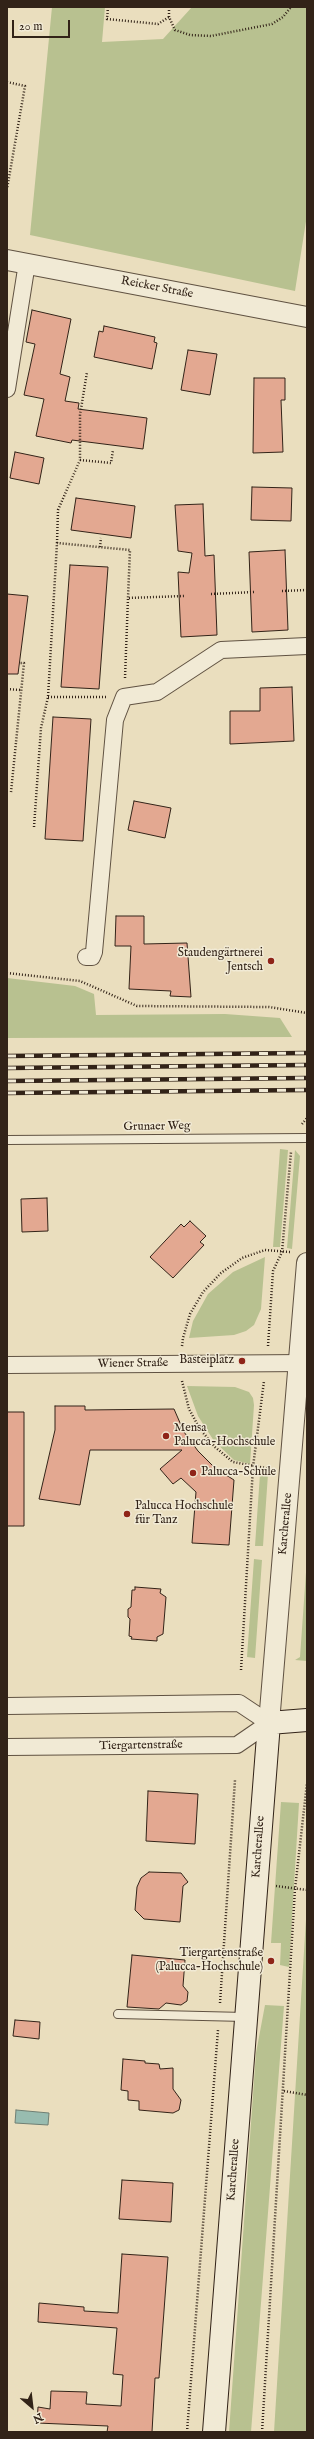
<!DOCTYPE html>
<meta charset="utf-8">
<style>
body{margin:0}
#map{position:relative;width:314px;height:2439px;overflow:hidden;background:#eadebe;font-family:"IM FELL English",serif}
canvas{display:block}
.frame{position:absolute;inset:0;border:8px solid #322318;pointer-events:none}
.north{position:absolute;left:12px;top:2387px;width:40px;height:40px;-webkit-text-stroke:3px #f1ead5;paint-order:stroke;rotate:152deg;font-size:11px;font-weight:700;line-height:16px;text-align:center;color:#322318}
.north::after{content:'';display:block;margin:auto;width:14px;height:18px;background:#322318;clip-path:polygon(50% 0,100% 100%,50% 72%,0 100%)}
.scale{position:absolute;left:12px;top:20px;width:58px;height:18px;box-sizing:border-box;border:2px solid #322318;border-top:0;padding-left:5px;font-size:12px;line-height:14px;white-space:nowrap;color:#322318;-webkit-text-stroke:3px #f1ead5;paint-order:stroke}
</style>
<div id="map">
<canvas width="314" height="2439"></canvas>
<div class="frame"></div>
<div class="north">N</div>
<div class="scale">20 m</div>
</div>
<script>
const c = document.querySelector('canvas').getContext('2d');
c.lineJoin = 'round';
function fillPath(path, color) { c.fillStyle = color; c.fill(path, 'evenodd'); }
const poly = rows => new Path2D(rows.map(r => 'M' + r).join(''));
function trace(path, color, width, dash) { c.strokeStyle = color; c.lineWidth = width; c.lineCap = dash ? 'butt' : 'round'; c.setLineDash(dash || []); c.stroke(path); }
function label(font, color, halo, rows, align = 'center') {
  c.font = font + ' "IM FELL English",serif'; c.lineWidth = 3; c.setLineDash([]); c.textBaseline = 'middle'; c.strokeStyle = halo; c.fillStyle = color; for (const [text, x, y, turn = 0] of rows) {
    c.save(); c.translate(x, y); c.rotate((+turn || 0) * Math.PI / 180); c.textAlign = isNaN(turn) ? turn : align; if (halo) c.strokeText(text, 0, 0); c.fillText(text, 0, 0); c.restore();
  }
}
const green = poly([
 [52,7,105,7,102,42,163,39,192,7,307,7,307,215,295,291,30,235],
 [7,978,75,986,94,994,96,1015,225,1014,280,1018,292,1037,7,1038],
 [280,1149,288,1150,280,1247,273,1247],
 [295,1150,300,1156,292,1249,287,1248],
 [265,1257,261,1309,254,1325,246,1331,234,1335,189,1338,193,1321,208,1294,233,1272],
 [187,1386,235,1387,249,1392,253,1398,254,1405,250,1464,234,1460,214,1441,198,1416],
 [260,1474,268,1474,263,1546,255,1546],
 [307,1558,307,1661,295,1660,300,1657],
 [254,1559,262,1560,255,1658,247,1657],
 [281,1802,299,1803,289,1967,280,1965,281,1943,271,1943],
 [307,1903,307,2432,274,2432],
 [265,2005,284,2006,251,2432,229,2432,256,2053]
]);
const water = poly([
 [16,2110,49,2113,48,2125,15,2123,16,2110]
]);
const building = poly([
 [32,310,71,319,60,374,70,377,65,401,79,403,78,409,147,418,143,449,72,440,71,443,36,436,44,399,24,395,35,344,26,342,32,310],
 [104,326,155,337,154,342,157,343,152,369,94,357,99,331,103,332,104,326],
 [188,350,217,354,210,395,181,390,188,350],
 [254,378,285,378,285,400,281,400,283,452,253,453,254,378],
 [15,452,44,458,39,484,10,478,15,452],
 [252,487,292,488,291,521,251,520,252,487],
 [76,498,135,506,131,538,71,530,76,498],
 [203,504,205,556,214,555,217,635,181,637,178,572,189,573,192,553,178,551,175,505,203,504],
 [285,550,288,630,252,632,249,552,285,550],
 [70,565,108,567,99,689,61,687,70,565],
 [7,594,28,596,18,674,7,674,7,594],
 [292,687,294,741,230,744,230,711,260,711,260,688,292,687],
 [53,717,91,719,83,841,45,839,53,717],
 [134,801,171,808,165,838,128,830,134,801],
 [116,916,144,916,144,944,187,943,191,997,170,996,171,991,129,989,131,946,115,946,116,916],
 [47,1198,48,1231,22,1232,21,1199,47,1198],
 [190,1221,206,1236,200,1242,204,1245,173,1278,150,1257,181,1224,184,1227,190,1221],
 [55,1406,85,1406,85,1410,174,1409,184,1432,198,1451,215,1468,234,1480,229,1545,192,1543,196,1492,181,1478,173,1484,160,1469,182,1450,90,1450,80,1505,39,1499,55,1430,55,1406],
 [7,1412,24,1412,24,1526,7,1526,7,1412],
 [135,1587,161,1589,160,1593,166,1597,163,1634,157,1637,157,1641,131,1639,132,1637,129,1636,130,1619,128,1617,128,1609,131,1607,132,1590,135,1590,135,1587],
 [148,1791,198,1794,195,1844,146,1841,148,1791],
 [149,1872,181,1873,188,1882,183,1886,180,1922,144,1919,135,1910,137,1887,141,1878,149,1872],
 [132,1955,185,1960,183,1986,188,1992,187,2001,181,2005,166,2003,159,2009,127,2007,132,1955],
 [15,2020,40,2022,39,2039,13,2036,15,2020],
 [123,2059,145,2061,145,2063,159,2064,160,2069,173,2068,173,2089,181,2100,179,2110,173,2113,139,2110,139,2101,128,2100,128,2091,121,2090,123,2059],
 [122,2180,173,2183,171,2222,119,2219,122,2180],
 [122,2254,168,2257,159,2378,155,2378,152,2432,107,2432,108,2426,37,2423,38,2407,50,2409,51,2391,87,2392,86,2404,121,2406,123,2375,113,2374,117,2328,38,2322,39,2303,84,2307,84,2311,118,2313,122,2254]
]);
const path = poly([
 [108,7,107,19,158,24,169,17],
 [169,7,169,17,175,30,190,35,211,36,272,24,283,17,291,7],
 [7,82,25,86,7,189],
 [80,460,111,463,113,450],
 [57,543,58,510,80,460,80,415,87,372],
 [100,547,101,538],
 [282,591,307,590],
 [211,594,255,592],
 [125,678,128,598,184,596],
 [7,689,21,690],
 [48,697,106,697],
 [11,792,24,663,19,663],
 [34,827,41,728,48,697,57,543,130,550,128,598],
 [7,973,80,981,137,1006,269,1007,307,1013],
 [302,1124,307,1118],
 [182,1346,183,1338,190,1314,203,1292,221,1273,242,1258,265,1250,290,1252],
 [268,1346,273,1271,282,1252,291,1152],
 [182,1381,189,1409,200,1429,215,1447,233,1462,271,1469],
 [241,1670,253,1467,264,1381],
 [276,1886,307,1890],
 [220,2003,235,1780],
 [284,2091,307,2095],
 [187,2432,218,2030],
 [262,2432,295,1889,307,1783]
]);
const service = poly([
 [7,1140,307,1138],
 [118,2014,245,2017]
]);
const minor = poly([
 [7,389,27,263],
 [86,957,92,957,94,952,115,720,124,697,157,692,221,650,307,646],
 [7,1365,307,1363],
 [7,1706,239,1703,269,1723,237,1745,7,1747]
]);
const tertiary = poly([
 [7,260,307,317],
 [269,1723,307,1263]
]);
const secondary = poly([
 [214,2432,269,1723,307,1720]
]);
const rail = poly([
 [7,1056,307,1053],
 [7,1068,307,1065],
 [7,1081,307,1078],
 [7,1093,307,1090]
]);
const markers = [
 [271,961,4,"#8f2418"],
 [242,1361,4,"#8f2418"],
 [166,1436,4,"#8f2418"],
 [193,1473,4,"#8f2418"],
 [127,1514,4,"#8f2418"],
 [271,1961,4,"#8f2418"]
];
const streetNames = [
 ["Reicker Straße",157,288,11],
 ["Grunaer Weg",157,1127,-1],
 ["Wiener Straße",133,1364,-1],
 ["Karcherallee",286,1524,-85],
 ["Tiergartenstraße",141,1746,-1],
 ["Karcherallee",259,1847,-86],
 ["Karcherallee",234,2170,-86]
];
const poiNames = [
 ["Staudengärtnerei",263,954],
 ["Jentsch",263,968],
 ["Basteiplatz",234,1361],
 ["Mensa",174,1429,"left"],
 ["Palucca-Hochschule",174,1443,"left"],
 ["Palucca-Schule",201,1473,"left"],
 ["Palucca Hochschule",135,1507,"left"],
 ["für Tanz",135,1521,"left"],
 ["Tiergartenstraße",263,1954],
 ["(Palucca-Hochschule)",263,1968]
];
fillPath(green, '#b8c190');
fillPath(water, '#98bcb0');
trace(water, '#6f7f73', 1);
fillPath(building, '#e3a891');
trace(building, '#322318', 1);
trace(service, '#605242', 10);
trace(minor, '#605242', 18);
trace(tertiary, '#605242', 22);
trace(secondary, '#322318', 24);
trace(path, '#322318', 2.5, [1, 2]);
trace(service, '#f1ead5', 8);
trace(minor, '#f1ead5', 16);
trace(tertiary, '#f1ead5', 20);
trace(secondary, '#f1ead5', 22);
trace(rail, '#322318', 4.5);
trace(rail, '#f1ead5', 3, [9]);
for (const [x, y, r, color] of markers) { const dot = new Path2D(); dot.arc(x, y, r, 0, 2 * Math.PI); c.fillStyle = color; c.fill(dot); trace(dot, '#f1ead5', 1.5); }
label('12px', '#322318', '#f1ead5', streetNames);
label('12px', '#322318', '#f1ead5', poiNames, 'right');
</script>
